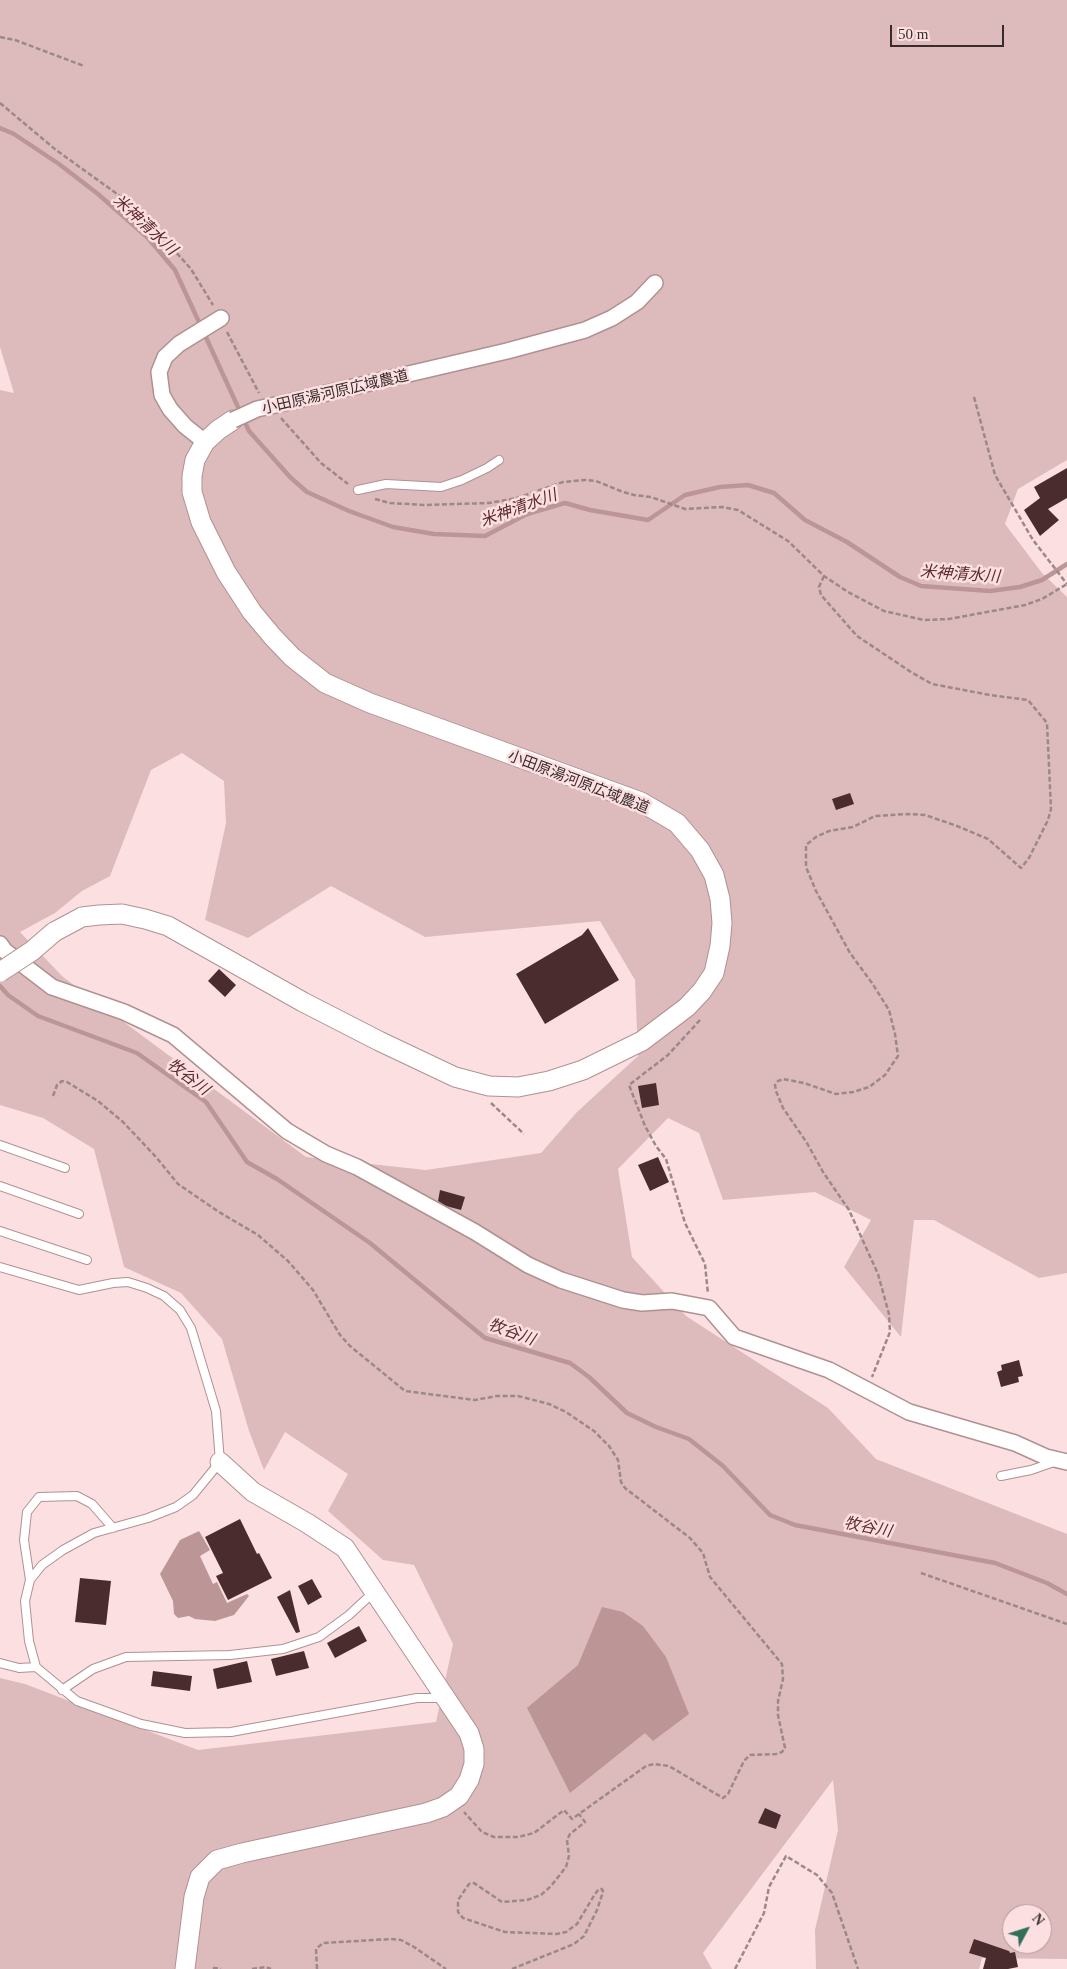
<!DOCTYPE html>
<meta charset="utf-8">
<style>
body{margin:0}
#map{position:relative;width:1067px;height:1969px;overflow:hidden;background:#fce0e1;font-family:Georgia,serif}
canvas{display:block}
.north{position:absolute;left:1002px;top:1904px;width:50px;height:50px;box-sizing:border-box;background:#fce0e1;border:1px solid #ae9899;border-radius:50%;rotate:50deg;font-size:14px;font-weight:700;line-height:20px;text-align:center;color:#392b2c}
.north::after{content:'';display:block;margin:auto;width:18px;height:22px;background:#316f5a;clip-path:polygon(50% 0,100% 100%,50% 72%,0 100%)}
.scale{position:absolute;left:890px;top:25px;width:114px;height:22px;box-sizing:border-box;border:2px solid #392b2c;border-top:0;padding-left:6px;font-size:15px;line-height:18px;white-space:nowrap;color:#392b2c;-webkit-text-stroke:4px #fce0e1;paint-order:stroke}
</style>
<div id="map">
<canvas width="1067" height="1969"></canvas>
<div class="north">N</div>
<div class="scale">50 m</div>
</div>
<script>
const c = document.querySelector('canvas').getContext('2d');
c.lineJoin = 'round';
function fillPath(path, color) { c.fillStyle = color; c.fill(path, 'evenodd'); }
const poly = rows => new Path2D(rows.map(r => 'M' + r).join(''));
function trace(path, color, width, dash) { c.strokeStyle = color; c.lineWidth = width; c.lineCap = dash ? 'butt' : 'round'; c.setLineDash(dash || []); c.stroke(path); }
function label(font, color, halo, rows, align = 'center') {
  c.font = font + ' Georgia,"Noto Sans JP",serif'; c.lineWidth = 5; c.setLineDash([]); c.textBaseline = 'middle'; c.strokeStyle = halo; c.fillStyle = color; for (const [text, x, y, turn = 0] of rows) {
    c.save(); c.translate(x, y); c.rotate((+turn || 0) * Math.PI / 180); c.textAlign = isNaN(turn) ? turn : align; if (halo) c.strokeText(text, 0, 0); c.fillText(text, 0, 0); c.restore();
  }
}
const green = poly([
 [0,0,1067,0,1067,460,1018,489,1005,524,1042,573,1067,597,1067,1273,1039,1278,934,1220,914,1220,901,1337,844,1267,871,1220,815,1192,723,1200,699,1133,668,1118,618,1169,632,1257,686,1316,828,1408,876,1459,1067,1534,1067,1959,982,1958,979,1969,816,1969,815,1930,838,1830,833,1780,703,1953,712,1969,0,1969,0,1678,25,1684,198,1750,436,1722,453,1644,414,1565,383,1560,328,1511,348,1474,285,1432,264,1470,249,1431,222,1339,181,1293,124,1267,94,1149,43,1118,0,1105,0,390,14,393,0,347],
 [182,753,224,781,226,823,205,920,248,938,331,886,425,937,600,921,635,980,638,1056,577,1112,541,1153,426,1170,306,1157,63,977,20,932,55,913,82,891,110,876,151,770],
 [1012,1914,1042,1914,1042,1944,1012,1944]
]);
const water = poly([
 [199,1531,210,1550,200,1556,213,1584,217,1582,227,1603,247,1594,249,1596,234,1615,215,1621,195,1619,189,1616,178,1618,174,1614,173,1601,160,1574,180,1540],
 [602,1607,623,1612,643,1626,666,1657,689,1714,653,1741,645,1733,570,1793,527,1708,578,1665]
]);
const stream = poly([
 [0,128,14,134,59,164,98,194,148,238,175,270,249,431,290,477,307,492,349,511,393,527,434,534,485,536,527,514,565,503,590,510,648,520,685,495,720,487,748,485,774,493,805,520,847,542,900,577,921,586,990,591,1020,587,1042,580,1067,564],
 [0,986,8,995,38,1016,137,1053,206,1102,247,1162,277,1179,370,1243,485,1338,570,1363,589,1377,627,1413,656,1427,689,1439,723,1466,770,1515,795,1525,995,1563,1047,1583,1067,1594]
]);
const building = poly([
 [1067,468,1067,498,1048,509,1059,520,1040,536,1024,510,1040,498,1034,487],
 [850,793,854,804,836,810,832,799],
 [588,928,619,980,545,1024,516,974,582,935],
 [219,969,236,985,225,997,208,981],
 [656,1083,659,1105,642,1108,638,1086],
 [658,1157,669,1182,650,1191,638,1165],
 [440,1190,465,1197,461,1210,446,1206,438,1201],
 [1019,1360,1023,1376,1018,1377,1019,1382,1001,1387,997,1372,1002,1370,1001,1365],
 [240,1519,257,1554,259,1553,272,1578,228,1600,216,1576,223,1573,205,1537],
 [80,1578,111,1581,106,1625,75,1622],
 [312,1579,322,1597,308,1605,298,1586],
 [290,1590,300,1632,296,1633,277,1597],
 [359,1626,367,1641,335,1658,327,1643],
 [304,1651,309,1668,276,1676,271,1659],
 [247,1661,252,1682,217,1689,213,1669],
 [153,1671,192,1676,190,1691,151,1686],
 [765,1808,781,1815,776,1829,758,1823],
 [974,1939,1009,1951,1010,1953,1015,1952,1018,1967,1008,1969,983,1969,986,1958,969,1953]
]);
const path = poly([
 [0,37,15,40,84,66],
 [0,103,56,150,120,196,158,232,191,269,213,305],
 [227,332,259,393],
 [974,397,995,475,1033,540,1067,584],
 [281,418,321,463,348,484],
 [375,499,390,503,425,505,489,503,517,498,563,482,585,480,596,481,623,492,634,495,651,497,685,509,722,507,738,510,788,541,824,576,848,592,884,611,924,620,949,619,1025,605,1042,599,1067,584],
 [824,576,819,587,821,595,857,636,911,672,932,684,990,695,1028,700,1047,723,1051,809,1048,820,1029,858,1021,868,988,839,957,826,925,815,908,814,875,816,853,827,829,831,816,837,806,845,806,867,816,891,850,953,872,983,889,1010,895,1034,898,1056,885,1075,869,1087,853,1092,836,1094,804,1083,783,1079,778,1081,775,1085,776,1091,783,1108,807,1143,823,1172,849,1210,878,1274,889,1314,890,1332,872,1377],
 [700,1020,668,1055,629,1085,645,1126,656,1146,666,1159,685,1223,705,1264,708,1294],
 [53,1096,57,1085,62,1081,67,1082,98,1101,123,1122,156,1157,178,1184,219,1212,258,1235,288,1261,313,1290,340,1335,350,1346,405,1391,475,1400,497,1396,518,1396,549,1404,566,1412,594,1431,609,1446,618,1460,621,1482,625,1488,690,1538,703,1553,710,1577,782,1664,783,1679,778,1701,778,1715,785,1748,782,1752,776,1754,750,1755,744,1761,728,1794,723,1798,669,1766,654,1764,646,1766,572,1819,564,1810,534,1833,518,1837,494,1837,482,1832,464,1812],
 [491,1103,524,1134],
 [921,1573,1067,1624],
 [214,1969,214,1968,221,1969],
 [252,1969,266,1967,271,1969],
 [317,1969,316,1949,323,1943,391,1939,401,1940,414,1947,446,1969],
 [512,1969,574,1944,584,1936,597,1910,603,1892,602,1889,599,1889,595,1894,577,1924,566,1932,557,1934,505,1932,463,1918,458,1912,458,1900,469,1884,474,1883,502,1902,527,1900,541,1895,551,1886,566,1867,569,1856,567,1840,570,1834,585,1822,579,1814],
 [735,1969,764,1913,769,1887,786,1856,817,1875,832,1893,858,1969]
]);
const service = poly([
 [358,490,386,484,441,487,462,480,487,468,499,460],
 [0,1145,65,1168],
 [0,1186,79,1214],
 [0,1231,87,1260],
 [0,1267,79,1290,113,1283,128,1282,147,1288,164,1296,180,1310,191,1328,216,1411,220,1462,193,1495,176,1507,148,1518,94,1533,63,1550,42,1565,30,1580,25,1601,29,1641,36,1667,77,1701,141,1724,185,1733,231,1732,417,1698,444,1698],
 [1001,1476,1031,1470,1054,1462],
 [30,1580,24,1540,27,1512,39,1497,77,1496,92,1504,113,1528],
 [0,1663,19,1668,36,1667],
 [62,1690,93,1669,126,1657,230,1655,283,1649,319,1637,349,1615,375,1591]
]);
const minor = poly([
 [280,404,507,351,585,330,612,318,637,302,655,283],
 [205,442,185,426,170,409,162,395,159,372,165,357,179,344,221,318],
 [0,944,5,951,52,987,124,1012,173,1035,287,1131,326,1154,357,1167,475,1232,528,1265,561,1280,623,1300,642,1303,672,1301,709,1308,734,1337,829,1370,909,1412,1015,1443,1046,1457,1067,1462]
]);
const tertiary = poly([
 [54,932,82,917,99,915,122,914,145,919,168,926,303,1002,379,1041,455,1077,489,1086,518,1087,549,1081,583,1070,642,1041,687,1007,702,991,714,973,720,946,722,923,720,899,714,875,700,850,677,823,641,802,370,703,325,683,292,657,272,636,252,612,226,572,201,522,192,492,192,476,195,460,205,442,218,430,233,420],
 [185,1969,194,1897,200,1877,217,1860,242,1853,426,1813,443,1807,459,1796,469,1780,474,1764,474,1749,469,1733,345,1548,307,1523,253,1492,220,1462]
]);
const minorBridge = poly([
 [233,420,257,409,280,404]
]);
const tertiaryBridge = poly([
 [0,972,32,951,54,932]
]);
const streetNames = [
 ["小田原湯河原広域農道",335,391,-13],
 ["小田原湯河原広域農道",579,781,21]
];
const waterNames = [
 ["米神清水川",146,224,43],
 ["米神清水川",518,507,-20],
 ["米神清水川",960,573,4],
 ["牧谷川",189,1076,37],
 ["牧谷川",512,1331,20],
 ["牧谷川",868,1526,11]
];
fillPath(green, '#ddbbbd');
fillPath(water, '#bc9597');
trace(stream, '#bc9597', 4.5);
fillPath(building, '#4b2c2e');
trace(service, '#b19092', 10);
trace(minor, '#b19092', 18);
trace(tertiary, '#b19092', 21);
trace(path, '#9d8889', 2.5, [5, 2.5]);
trace(service, '#fff', 8);
trace(minor, '#fff', 15);
trace(tertiary, '#fff', 19);
trace(minorBridge, '#b19092', 18, []);
trace(tertiaryBridge, '#b19092', 21, []);
trace(minorBridge, '#fff', 15);
trace(tertiaryBridge, '#fff', 19);
label('15px', '#392b2c', '#fce0e1', streetNames);
label('italic 16px', '#5d292f', '#fce0e1', waterNames);
</script>
